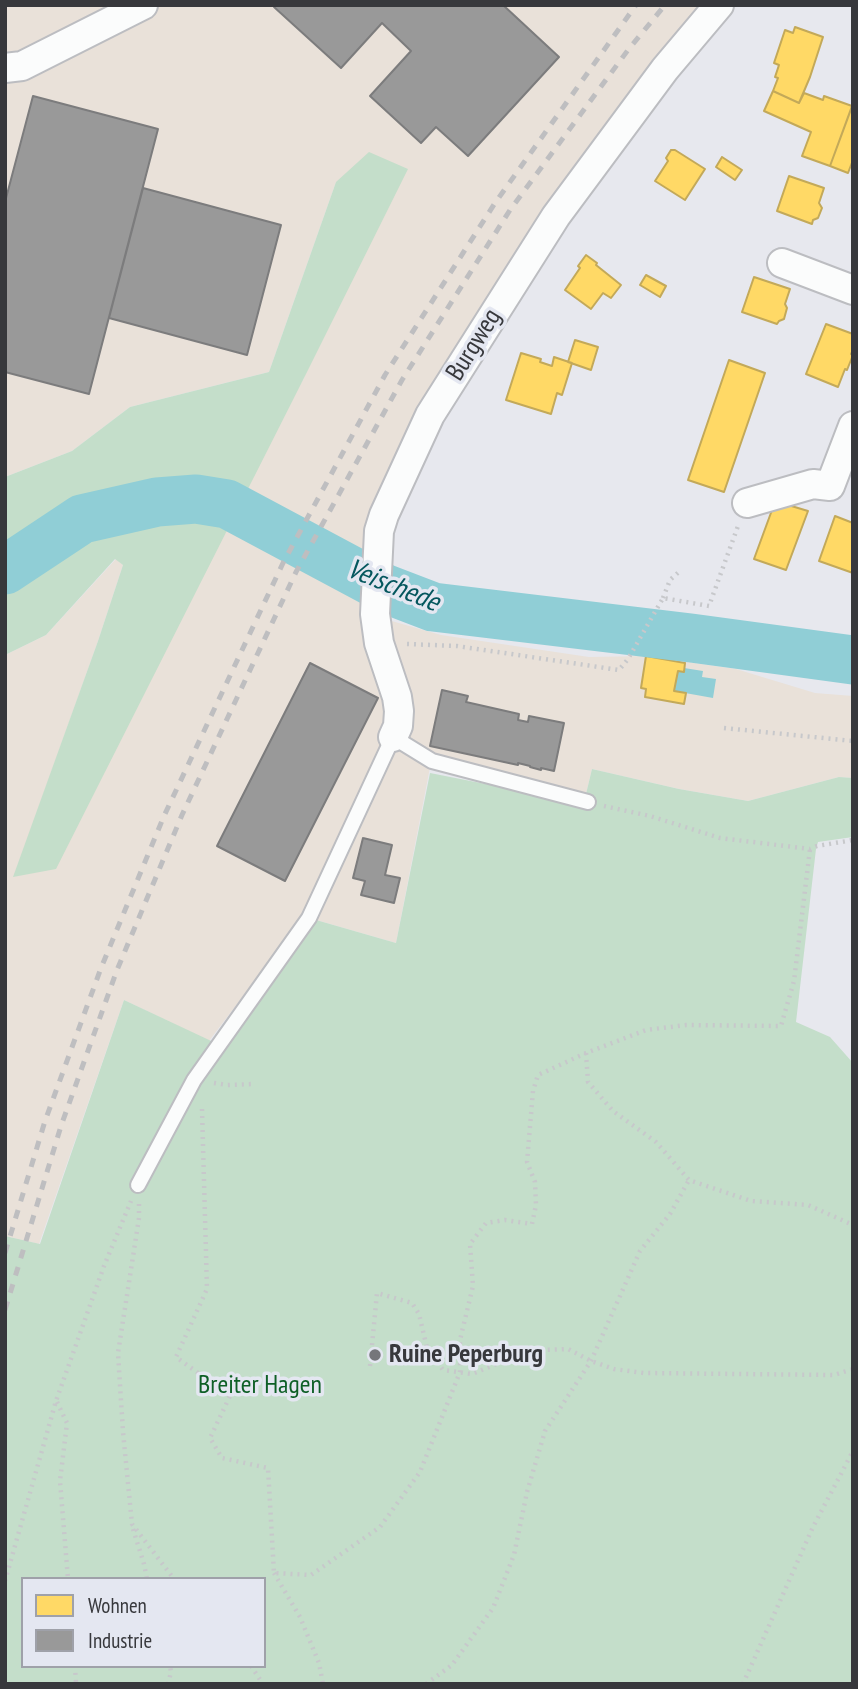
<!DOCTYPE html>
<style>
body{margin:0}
#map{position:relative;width:858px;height:1689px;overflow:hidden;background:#e7e8ee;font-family:"PT Sans Narrow",sans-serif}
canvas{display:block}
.frame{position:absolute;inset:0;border:7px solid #37383c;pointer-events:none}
.legend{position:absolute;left:21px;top:1577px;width:245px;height:91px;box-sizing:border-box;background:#e4e7f1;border:2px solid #9fa1a9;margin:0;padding:9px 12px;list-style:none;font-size:21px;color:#37383c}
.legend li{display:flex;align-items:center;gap:14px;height:35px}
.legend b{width:35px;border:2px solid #9fa1a9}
</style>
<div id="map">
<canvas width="858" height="1689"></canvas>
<div class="frame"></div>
<ul class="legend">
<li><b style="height:19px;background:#ffd966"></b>Wohnen</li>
<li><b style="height:19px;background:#999"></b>Industrie</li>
</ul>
</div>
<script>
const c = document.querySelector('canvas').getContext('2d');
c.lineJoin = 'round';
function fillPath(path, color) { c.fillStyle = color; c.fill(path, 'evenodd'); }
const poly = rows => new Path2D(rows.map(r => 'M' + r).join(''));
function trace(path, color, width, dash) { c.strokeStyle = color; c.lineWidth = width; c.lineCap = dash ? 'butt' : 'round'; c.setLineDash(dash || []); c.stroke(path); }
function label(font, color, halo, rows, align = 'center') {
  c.font = font + ' "PT Sans Narrow",sans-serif'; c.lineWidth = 7; c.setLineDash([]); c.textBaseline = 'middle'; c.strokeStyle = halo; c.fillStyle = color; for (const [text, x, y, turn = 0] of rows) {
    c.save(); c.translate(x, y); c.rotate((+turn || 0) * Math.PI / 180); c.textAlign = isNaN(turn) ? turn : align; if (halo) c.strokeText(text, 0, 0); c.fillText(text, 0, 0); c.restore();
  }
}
const industrial = poly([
 [5,5,702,5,411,429,367,614,441,635,589,657,646,656,736,669,815,693,853,696,853,778,839,777,748,801,679,789,592,769,586,794,432,757,396,943,316,920,301,920,209,1041,124,1000,39,1244,5,1236,5,655,46,635,116,559,123,565,98,641,14,877,304,378,336,182,269,372,130,407,72,451,5,477]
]);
const green = poly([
 [369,152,408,169,304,378,56,869,13,877,98,641,123,565,115,559,46,635,5,655,5,477,72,451,130,407,269,372,336,182],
 [592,769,679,789,748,801,839,777,853,778,853,837,818,842,816,849,796,1022,830,1037,853,1063,853,1684,5,1684,5,1236,40,1244,124,1000,224,1047,316,920,396,943,430,773,582,803,586,794],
 [23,1579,264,1579,264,1666,23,1666]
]);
const water = poly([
 [684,668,703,671,702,677,716,679,713,698,674,691,678,671]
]);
const homes = poly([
 [795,27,823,37,810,77,799,103,773,91,778,78,775,77,779,65,774,63,785,30,793,33,795,27],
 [773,91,799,103,804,93,823,100,824,96,852,106,830,166,802,156,811,132,764,111,773,91],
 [853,104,853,160,848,173,830,166,853,104],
 [671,150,675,150,705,169,685,200,655,181,668,161,666,158,671,150],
 [722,157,742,170,735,180,716,167,722,157],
 [789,176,824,188,819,203,822,208,818,218,813,220,812,224,777,211,789,176],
 [586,255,597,263,596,265,621,285,611,298,603,293,591,309,565,290,580,268,578,266,586,255],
 [646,275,666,286,660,297,640,285,646,275],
 [754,277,790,289,785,304,787,308,784,319,779,321,777,324,742,312,754,277],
 [826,324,853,334,853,350,851,354,853,355,847,370,845,369,838,387,806,374,826,324],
 [575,340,598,347,591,370,568,362,575,340],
 [521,353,541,359,540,362,552,366,554,357,572,363,562,395,557,393,551,414,506,400,521,353],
 [729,360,765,373,724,492,688,480,729,360],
 [788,505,808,511,786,570,754,559,772,510,788,505],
 [835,516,853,523,853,573,819,561,835,516],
 [646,656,685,663,684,672,678,671,674,691,686,693,684,704,645,697,646,689,641,688,646,656]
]);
const industry = poly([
 [276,5,503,5,559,57,468,156,436,127,421,143,370,96,411,51,382,23,341,68,274,7,276,5],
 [33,96,158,129,89,394,5,372,5,202,33,96],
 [143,188,281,225,247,355,109,318,143,188],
 [310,663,378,698,285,881,217,846,310,663],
 [442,690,468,696,466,702,519,714,518,720,528,722,529,716,564,723,554,771,541,768,541,770,530,767,530,766,518,763,518,765,430,746,442,690],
 [363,838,392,845,385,875,400,878,394,903,361,895,365,881,353,878,363,838]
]);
const river = poly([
 [5,570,82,519,157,502,196,499,227,504,386,589,433,607,691,638,853,660]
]);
const path = poly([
 [663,598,670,580,681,570],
 [407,644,457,646,619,670,628,659,663,598,709,606,738,526],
 [724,728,853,741],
 [604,806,650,816,720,838,810,849,817,846,853,840],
 [586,1053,588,1082,613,1111,656,1142,689,1180,751,1201,808,1205,853,1225],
 [214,1083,227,1085,254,1084],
 [202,1109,207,1289,176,1357,230,1396,210,1438,222,1458,268,1468,274,1573,311,1575,380,1527,420,1472,460,1372,460,1340,473,1286,470,1244,486,1223,505,1220,532,1224,536,1205,535,1182,527,1162,533,1091,538,1075,586,1053,646,1030,686,1025,781,1026,794,981,810,849],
 [139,1204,139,1218,118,1353,123,1432,132,1524,174,1579],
 [370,1366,377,1293,412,1303,419,1314,427,1348,443,1370,472,1374,501,1362,544,1350,568,1349,591,1361,614,1369,644,1373,834,1375,853,1369],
 [57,1402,67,1423,60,1481,68,1579],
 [133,1529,144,1564,147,1579],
 [274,1573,300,1617,319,1663,323,1684],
 [5,1581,56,1401,104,1266,131,1201],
 [75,1666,76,1684],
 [251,1666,263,1684],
 [168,1684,171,1672,170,1666],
 [426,1684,452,1665,493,1608,514,1555,527,1492,545,1431,591,1361,640,1251,670,1214,689,1180],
 [743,1684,813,1527,853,1451]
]);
const lane = poly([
 [138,1185,194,1080,309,918,393,737,432,761,588,802]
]);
const street = poly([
 [5,68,22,66,143,5],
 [782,263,853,290],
 [747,503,813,484,830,486,853,426],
 [393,737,398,726,399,711,397,697,379,643,375,614,379,531,384,515,430,415,556,216,665,69,719,5]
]);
const rail = poly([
 [5,1253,45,1121,101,968,164,816,283,563,385,375,495,203,636,5],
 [5,1310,61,1126,117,970,182,815,296,572,402,380,510,210,628,50,665,5]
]);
const markers = [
 [375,1355,7,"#75767a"]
];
const streetNames = [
 ["Burgweg",474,345,-58]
];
const poiNames = [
 ["Ruine Peperburg",389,1355]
];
const parkNames = [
 ["Breiter Hagen",260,1386]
];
const waterNames = [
 ["Veischede",393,586,22]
];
fillPath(industrial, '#e9e1d9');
fillPath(green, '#c4deca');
fillPath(water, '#90ced6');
fillPath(homes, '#ffd966');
trace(homes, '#c3a959', 2);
fillPath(industry, '#999');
trace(industry, '#7c7c7d', 2);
trace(river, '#90ced6', 49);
trace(lane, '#bcbdc1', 18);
trace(street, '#bcbdc1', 32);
trace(path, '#c7c8cb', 4.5, [2, 5]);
trace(lane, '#fbfcfc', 14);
trace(street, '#fbfcfc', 28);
trace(rail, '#bebec0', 5, [9, 9]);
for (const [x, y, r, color] of markers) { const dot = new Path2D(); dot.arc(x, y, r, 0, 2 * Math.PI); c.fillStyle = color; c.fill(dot); trace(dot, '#e4e7f1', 2.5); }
label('26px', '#37383c', '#e4e7f1', streetNames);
label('bold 26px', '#37383c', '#e4e7f1', poiNames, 'left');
label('26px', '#0e5f26', '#e4e7f1', parkNames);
label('italic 28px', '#05575e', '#e4e7f1', waterNames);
</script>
